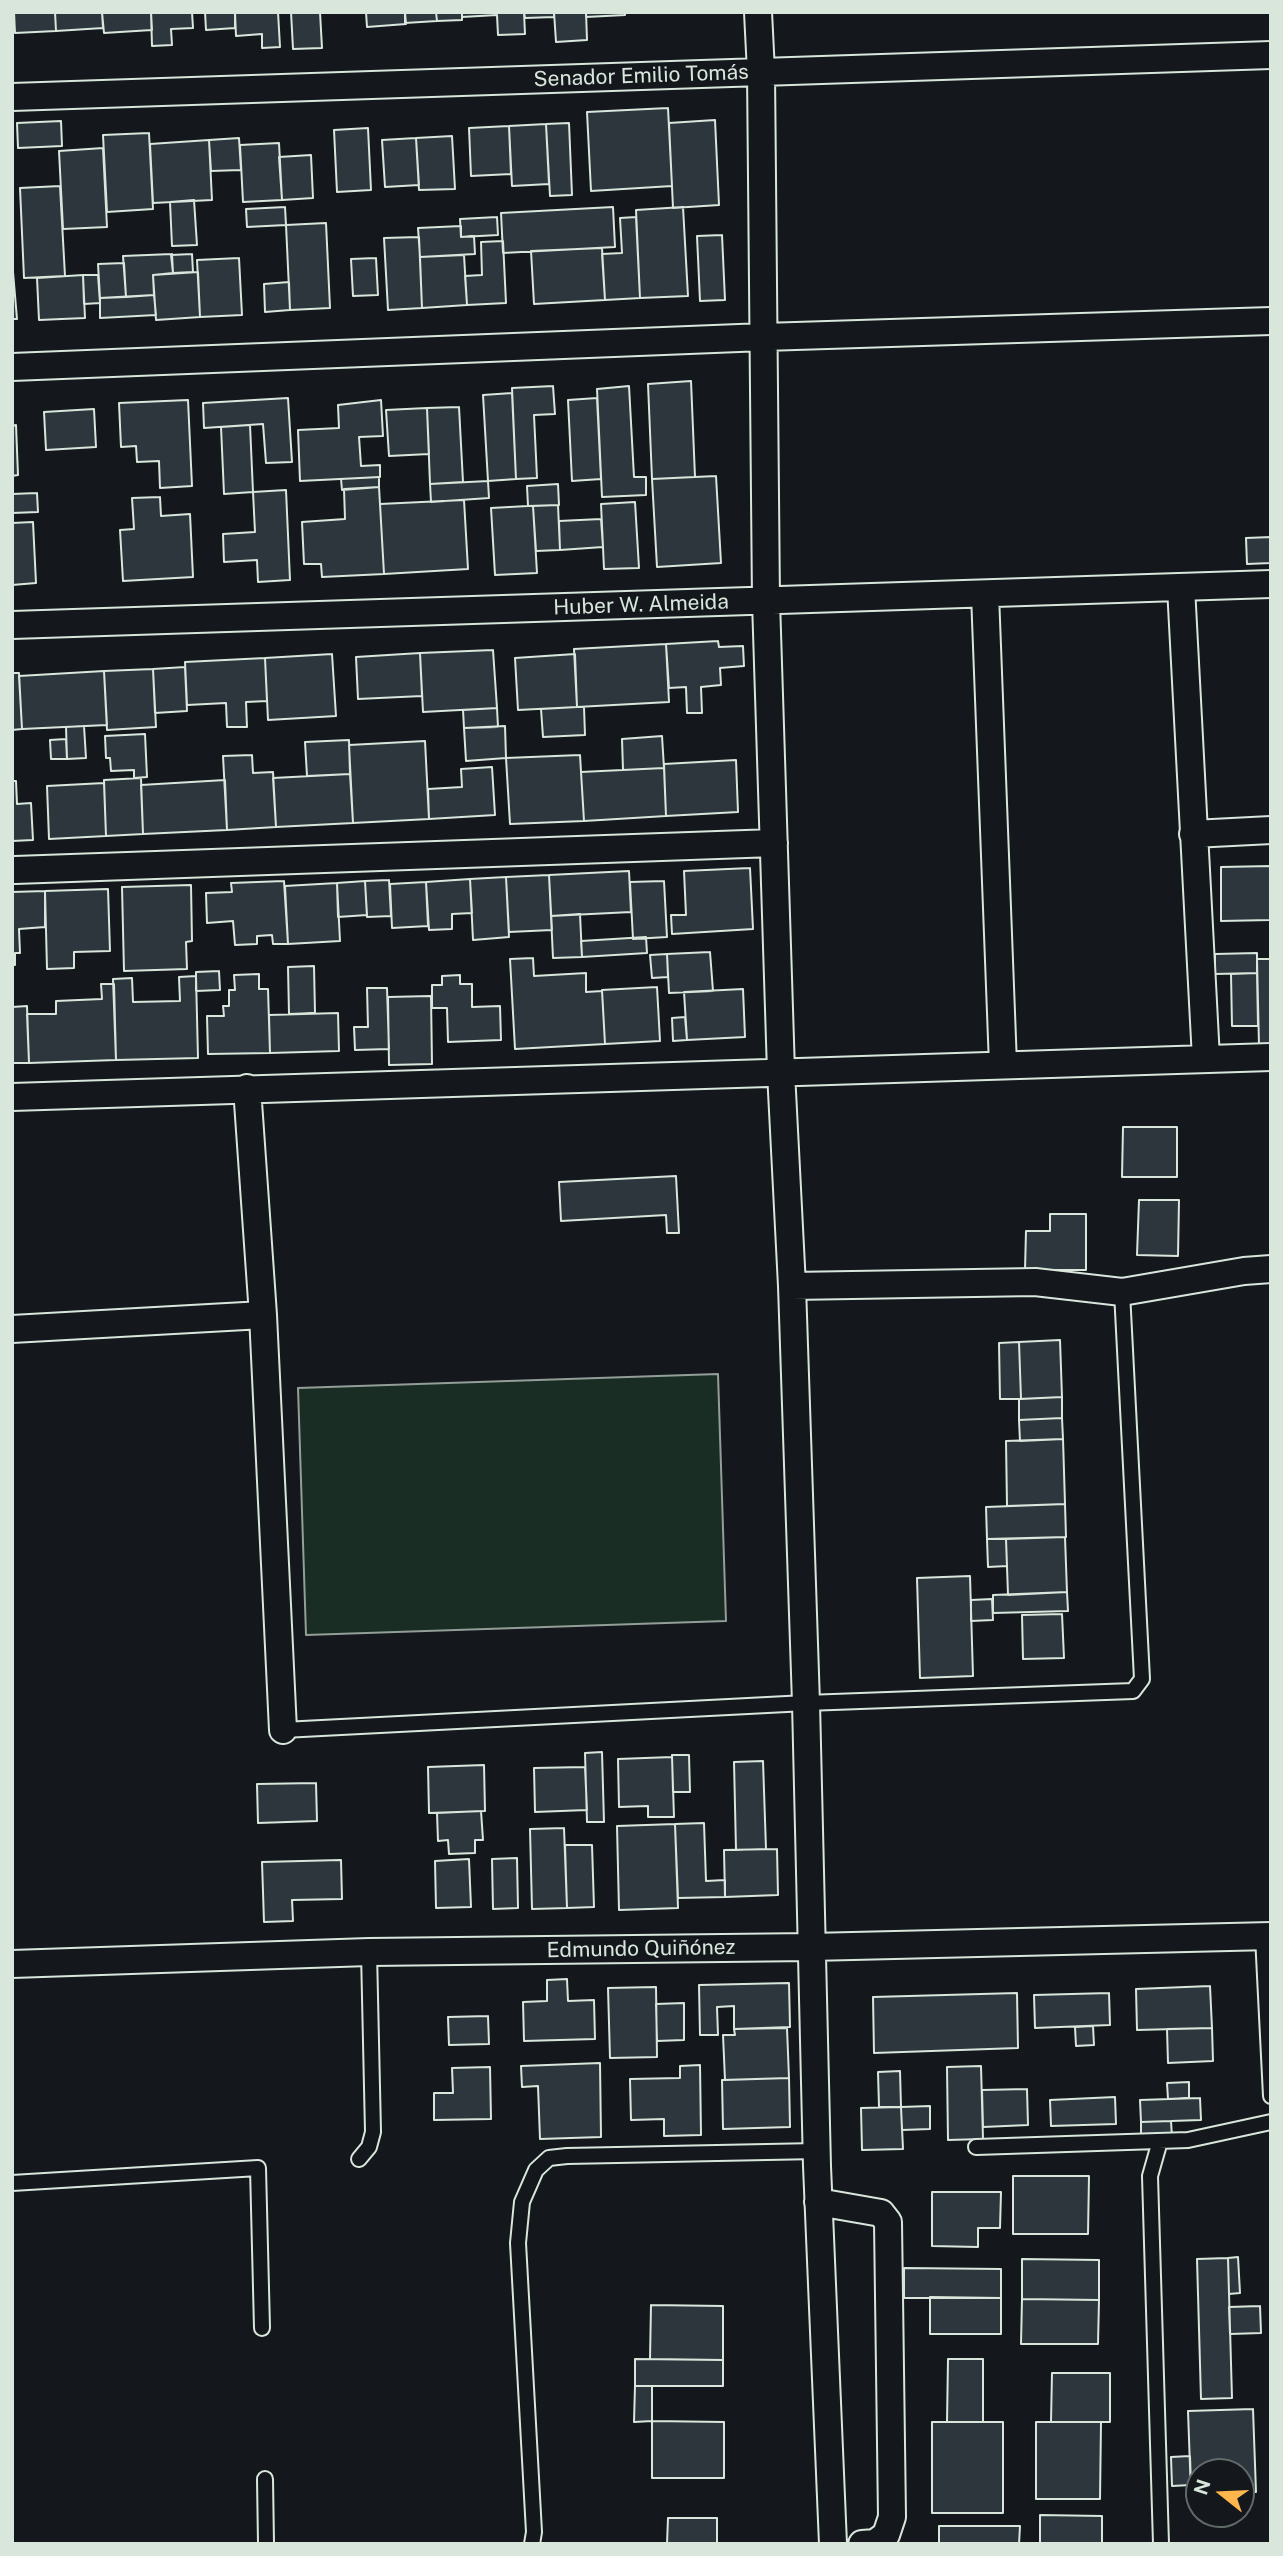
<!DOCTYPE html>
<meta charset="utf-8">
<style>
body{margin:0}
#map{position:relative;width:1283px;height:2556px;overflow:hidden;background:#14181c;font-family:"Public Sans",sans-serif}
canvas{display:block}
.frame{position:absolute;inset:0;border:14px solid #d8e6dc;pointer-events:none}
.north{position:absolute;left:1185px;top:2458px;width:70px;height:70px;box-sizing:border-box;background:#14181c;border:2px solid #626a69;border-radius:50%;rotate:288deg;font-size:19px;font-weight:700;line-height:28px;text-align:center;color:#d8e6dc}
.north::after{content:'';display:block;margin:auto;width:24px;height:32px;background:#ffb74d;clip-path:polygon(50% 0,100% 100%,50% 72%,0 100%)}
</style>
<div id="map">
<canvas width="1283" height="2556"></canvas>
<div class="frame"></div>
<div class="north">N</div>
</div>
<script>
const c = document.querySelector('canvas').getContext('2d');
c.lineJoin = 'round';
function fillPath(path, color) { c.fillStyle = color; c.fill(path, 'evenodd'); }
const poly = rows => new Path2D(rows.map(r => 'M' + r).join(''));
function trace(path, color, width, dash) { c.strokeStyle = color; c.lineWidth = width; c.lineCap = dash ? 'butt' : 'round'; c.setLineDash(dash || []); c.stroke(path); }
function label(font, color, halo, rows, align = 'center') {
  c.font = font + ' "Public Sans",sans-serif'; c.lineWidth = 5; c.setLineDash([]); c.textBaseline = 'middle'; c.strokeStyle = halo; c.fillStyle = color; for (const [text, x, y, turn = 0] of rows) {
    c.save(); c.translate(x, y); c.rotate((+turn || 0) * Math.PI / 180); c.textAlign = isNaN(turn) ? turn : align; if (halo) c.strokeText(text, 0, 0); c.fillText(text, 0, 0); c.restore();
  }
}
const green = poly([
 [718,1374,726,1621,306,1635,298,1388,718,1374]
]);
const building = poly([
 [14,12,55,12,56,31,15,33,14,12],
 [55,12,102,12,103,28,56,31,55,12],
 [102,12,151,12,152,30,104,33,102,12],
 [151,12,192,12,193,28,171,29,172,45,152,46,151,12],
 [205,12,235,12,235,28,206,30,205,12],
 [235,12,278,12,280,47,262,48,262,34,236,36,235,12],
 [291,12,320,12,322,48,293,49,291,12],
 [366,12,405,12,406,24,367,27,366,12],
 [405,12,436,12,437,21,405,23,405,12],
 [436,12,462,12,462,20,437,21,436,12],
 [462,12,524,12,525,34,498,35,497,15,462,17,462,12],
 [524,12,554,12,554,17,525,18,524,12],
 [554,12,586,12,587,40,556,42,554,12],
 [586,12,625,12,625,15,586,17,586,12],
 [668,108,672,186,591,191,587,112,668,108],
 [715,120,719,205,673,208,669,123,715,120],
 [61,121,62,146,18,148,17,123,61,121],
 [569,123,572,195,550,196,546,124,569,123],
 [546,124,549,184,512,186,509,126,546,124],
 [509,126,511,174,471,176,469,128,509,126],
 [368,128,371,190,337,192,334,130,368,128],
 [149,133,153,209,107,212,103,135,149,133],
 [452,136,455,189,419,190,416,138,452,136],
 [239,138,241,170,211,171,209,140,239,138],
 [416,138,419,185,385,187,382,140,416,138],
 [209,140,212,200,153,203,150,144,209,140],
 [279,143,282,200,243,202,240,145,279,143],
 [103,148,107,227,63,229,59,151,103,148],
 [311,155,313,198,282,200,279,157,311,155],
 [60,186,65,276,24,278,20,188,60,186],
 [194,200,197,245,172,246,170,202,194,200],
 [285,207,286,225,247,227,246,209,285,207],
 [613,207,615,247,503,253,501,213,613,207],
 [683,207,688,296,640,298,636,210,683,207],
 [497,217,498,235,461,237,460,219,497,217],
 [636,217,640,298,605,300,602,254,622,253,620,218,636,217],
 [326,223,330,308,290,310,286,225,326,223],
 [461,226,461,237,474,236,475,254,420,257,418,228,461,226],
 [722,235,725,300,700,301,697,236,722,235],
 [419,237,422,308,388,310,384,238,419,237],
 [503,241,506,303,467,305,465,276,482,275,481,242,503,241],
 [602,248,605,300,534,304,531,251,602,248],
 [172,254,173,273,153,275,154,295,126,297,123,256,172,254],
 [192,254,193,272,173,273,171,255,192,254],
 [464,255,467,305,422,308,420,257,464,255],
 [239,258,242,315,200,317,197,260,239,258],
 [376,258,378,295,353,296,351,259,376,258],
 [12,260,17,319,12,319,12,260],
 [124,263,126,297,100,298,98,264,124,263],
 [198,272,200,317,156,320,153,275,198,272],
 [83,275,85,318,39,320,37,278,83,275],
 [83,275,98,275,100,303,84,304,83,275],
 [289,282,290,310,265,312,264,284,289,282],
 [154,295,156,315,100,318,100,298,154,295],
 [691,381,695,477,652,479,648,384,691,381],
 [553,386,555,414,534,415,537,478,516,479,512,388,553,386],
 [629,386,634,477,646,477,646,495,602,497,597,389,629,386],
 [512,393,516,479,488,481,483,395,512,393],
 [288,398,292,462,266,463,263,424,204,428,203,403,288,398],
 [597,398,601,479,572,481,568,400,597,398],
 [188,400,192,486,160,488,159,461,137,462,136,446,121,447,119,403,188,400],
 [381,400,383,436,359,437,361,466,380,465,380,477,300,481,298,430,339,428,338,405,381,400],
 [459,407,463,482,430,484,427,408,459,407],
 [427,408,429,454,389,456,386,410,427,408],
 [94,409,96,447,46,450,44,412,94,409],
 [16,425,18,475,12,476,12,426,16,425],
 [250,425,253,492,224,494,221,427,250,425],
 [716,476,721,563,657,567,652,479,716,476],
 [379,477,379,487,342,490,341,479,379,477],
 [488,481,489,498,431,502,430,484,488,481],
 [558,484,559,505,528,506,527,486,558,484],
 [379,487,384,574,322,577,321,564,304,564,302,522,345,519,344,489,379,487],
 [286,490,290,580,258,582,257,560,224,562,223,534,255,532,253,492,286,490],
 [37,493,38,512,12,513,12,494,37,493],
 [160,497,161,516,190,514,193,577,123,581,120,530,134,529,132,498,160,497],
 [464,500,468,569,384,574,380,504,464,500],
 [635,502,639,568,604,569,601,504,635,502],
 [558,505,560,550,536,551,533,506,558,505],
 [528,506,533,506,537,573,495,575,491,508,528,506],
 [601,519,603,547,560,550,559,521,601,519],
 [33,522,36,583,12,585,12,523,33,522],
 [1271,537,1271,563,1247,564,1246,538,1271,537],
 [718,641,719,647,743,646,744,666,720,668,721,685,701,687,702,713,687,713,686,687,669,688,666,644,718,641],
 [666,644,669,702,577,707,574,649,666,644],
 [493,650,497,708,423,712,420,653,493,650],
 [420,653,422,696,358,699,356,657,420,653],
 [332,654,336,716,268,720,265,658,332,654],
 [575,654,577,707,518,710,515,658,575,654],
 [265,658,267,701,246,702,247,727,227,727,226,703,187,705,185,662,265,658],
 [185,667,187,711,155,713,153,669,185,667],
 [153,669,156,727,107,730,104,671,153,669],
 [104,671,107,725,22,729,19,676,104,671],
 [12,673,19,673,22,729,12,730,12,673],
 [577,707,584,707,585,735,543,737,541,709,577,707],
 [497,708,498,727,464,728,463,710,497,708],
 [84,726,86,758,67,759,66,727,84,726],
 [505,726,506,758,466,761,464,728,505,726],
 [145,734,147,777,134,778,134,770,111,771,110,758,106,758,105,736,145,734],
 [662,736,664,768,623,770,622,739,662,736],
 [66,739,67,759,51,759,50,740,66,739],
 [349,740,350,774,307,776,305,742,349,740],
 [425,741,429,819,353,823,349,745,425,741],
 [252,755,253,773,273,772,276,827,227,830,223,756,252,755],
 [580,755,584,821,510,824,506,758,580,755],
 [736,760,738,812,666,816,664,764,736,760],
 [492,767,495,815,429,819,428,789,462,787,461,769,492,767],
 [664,768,666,816,584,821,581,772,664,768],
 [350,774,353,823,276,827,273,778,350,774],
 [141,778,143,834,106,836,104,780,141,778],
 [225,780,227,830,143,834,141,785,225,780],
 [12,781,16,781,17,804,31,803,33,840,12,841,12,781],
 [104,783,106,836,49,839,47,786,104,783],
 [1271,866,1271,920,1221,921,1221,867,1271,866],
 [750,868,753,929,672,934,671,915,686,915,684,871,750,868],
 [629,871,631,912,551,916,549,875,629,871],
 [549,875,552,930,509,932,506,877,549,875],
 [506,877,509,937,473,940,470,879,506,877],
 [470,879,472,913,452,914,452,929,429,930,426,882,470,879],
 [389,880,391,916,367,917,365,881,389,880],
 [284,881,288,944,273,944,272,935,257,936,257,944,235,945,233,921,207,923,206,893,232,892,231,883,284,881],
 [365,881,367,915,338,917,337,883,365,881],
 [664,881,667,937,633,939,630,882,664,881],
 [426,882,428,926,392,928,390,884,426,882],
 [337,883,340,941,288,944,285,886,337,883],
 [191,885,192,941,186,942,187,969,124,971,122,887,191,885],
 [108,889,110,951,74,952,74,968,47,969,45,891,108,889],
 [45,891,45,927,19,929,20,953,15,953,15,965,12,965,12,892,45,891],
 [580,914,582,957,553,958,551,916,580,914],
 [646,937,647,953,582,957,581,941,646,937],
 [710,952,713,991,669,993,667,954,710,952],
 [1257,953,1257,973,1215,974,1215,954,1257,953],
 [667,954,668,977,652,978,650,955,667,954],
 [533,958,534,976,586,973,586,992,602,991,605,1044,515,1049,510,959,533,958],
 [1257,959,1271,959,1271,1046,1259,1046,1257,959],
 [314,966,315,1013,289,1014,288,967,314,966],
 [219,971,220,990,196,991,196,972,219,971],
 [1257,973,1258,1026,1232,1026,1231,974,1257,973],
 [259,974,259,989,268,989,270,1053,208,1054,207,1016,224,1016,223,1006,229,1006,229,990,235,990,234,975,259,974],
 [460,975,460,984,472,984,472,1007,500,1006,501,1040,448,1042,447,1008,432,1008,432,985,442,985,442,976,460,975],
 [196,976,198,1058,116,1060,113,979,132,978,133,1002,180,1001,179,977,196,976],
 [101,984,114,984,116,1060,29,1063,27,1014,56,1014,56,1001,102,999,101,984],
 [657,987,660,1041,605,1044,602,990,657,987],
 [367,988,387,988,389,1049,355,1050,354,1027,368,1027,367,988],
 [743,989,745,1037,687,1040,684,992,743,989],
 [431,996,432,1064,389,1065,388,997,431,996],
 [27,1006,29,1063,12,1063,12,1007,27,1006],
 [338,1013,339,1051,270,1053,269,1015,338,1013],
 [685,1017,687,1040,673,1041,672,1018,685,1017],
 [1123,1127,1177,1127,1177,1177,1122,1177,1123,1127],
 [676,1176,679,1233,667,1233,666,1215,561,1221,559,1182,676,1176],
 [1139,1200,1179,1200,1178,1256,1137,1255,1139,1200],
 [1050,1214,1086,1214,1086,1270,1025,1270,1026,1231,1050,1231,1050,1214],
 [1060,1340,1062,1397,1021,1399,1019,1342,1060,1340],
 [1019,1342,1021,1399,1000,1399,999,1343,1019,1342],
 [1062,1397,1062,1418,1019,1420,1019,1399,1062,1397],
 [1062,1418,1063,1439,1020,1441,1019,1420,1062,1418],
 [1063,1439,1065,1504,1007,1506,1006,1441,1063,1439],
 [1065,1504,1066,1537,987,1539,986,1507,1065,1504],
 [1065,1537,1067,1592,1008,1595,1006,1539,1065,1537],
 [987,1539,1006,1539,1007,1566,988,1567,987,1539],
 [970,1576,973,1676,920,1678,917,1578,970,1576],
 [1067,1592,1068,1611,993,1613,993,1595,1067,1592],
 [992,1599,993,1620,971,1621,971,1600,992,1599],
 [1062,1614,1064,1658,1023,1659,1022,1615,1062,1614],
 [602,1752,604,1822,587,1822,585,1753,602,1752],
 [672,1755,689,1755,690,1792,673,1792,672,1755],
 [672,1757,674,1817,648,1817,648,1806,619,1807,618,1759,672,1757],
 [763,1761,766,1849,736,1850,734,1762,763,1761],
 [484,1765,485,1811,429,1813,428,1767,484,1765],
 [585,1767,587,1810,535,1812,534,1768,585,1767],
 [316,1783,317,1821,258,1823,257,1784,316,1783],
 [481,1811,483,1840,475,1840,475,1853,449,1854,448,1840,438,1841,437,1813,481,1811],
 [704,1823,706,1881,725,1880,725,1897,678,1898,675,1824,704,1823],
 [675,1824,678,1908,619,1910,617,1826,675,1824],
 [564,1828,567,1908,532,1909,530,1829,564,1828],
 [565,1845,592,1845,594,1907,567,1908,565,1845],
 [777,1849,778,1895,725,1897,724,1850,777,1849],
 [517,1858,518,1908,493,1909,492,1859,517,1858],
 [469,1859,471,1907,436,1908,435,1861,469,1859],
 [341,1860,342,1899,292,1900,293,1921,264,1922,262,1862,341,1860],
 [567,1979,568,2001,594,2000,595,2039,524,2041,523,2002,547,2001,547,1980,567,1979],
 [789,1983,790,2027,734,2029,734,2006,717,2007,718,2035,700,2035,699,1985,789,1983],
 [1210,1986,1212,2028,1137,2030,1136,1989,1210,1986],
 [656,1987,657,2057,610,2058,608,1988,656,1987],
 [1017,1993,1018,2048,874,2053,873,1997,1017,1993],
 [1109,1993,1110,2025,1035,2028,1034,1995,1109,1993],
 [684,2003,684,2040,657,2041,656,2004,684,2003],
 [488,2016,489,2044,449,2045,448,2017,488,2016],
 [1093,2026,1094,2045,1076,2046,1075,2027,1093,2026],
 [787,2028,789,2078,725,2080,723,2035,735,2035,734,2029,787,2028],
 [1212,2028,1213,2061,1168,2063,1167,2029,1212,2028],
 [600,2063,601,2137,540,2139,538,2086,522,2087,521,2066,600,2063],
 [700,2065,701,2135,664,2136,664,2119,631,2120,630,2079,680,2078,680,2066,700,2065],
 [981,2066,983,2139,948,2140,947,2067,981,2066],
 [490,2067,491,2119,434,2120,434,2093,453,2093,452,2068,490,2067],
 [900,2071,901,2107,879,2107,878,2072,900,2071],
 [789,2078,790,2127,723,2129,722,2080,789,2078],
 [1189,2082,1189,2098,1168,2099,1167,2083,1189,2082],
 [1027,2089,1028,2125,983,2127,982,2090,1027,2089],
 [1115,2097,1116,2124,1051,2126,1050,2100,1115,2097],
 [1200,2098,1201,2120,1141,2122,1140,2100,1200,2098],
 [930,2106,930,2129,902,2130,901,2107,930,2106],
 [901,2107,903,2149,862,2150,861,2108,901,2107],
 [1171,2121,1172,2137,1141,2138,1141,2122,1171,2121],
 [1013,2176,1089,2176,1088,2234,1013,2234,1013,2176],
 [932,2192,1001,2192,1000,2228,978,2228,978,2247,932,2246,932,2192],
 [1238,2257,1240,2293,1229,2294,1228,2258,1238,2257],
 [1228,2258,1232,2398,1201,2399,1197,2259,1228,2258],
 [1022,2259,1099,2260,1099,2300,1022,2299,1022,2259],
 [904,2268,1001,2269,1001,2298,904,2298,904,2268],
 [930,2297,1001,2298,1001,2334,930,2334,930,2297],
 [1022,2299,1099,2300,1098,2344,1021,2344,1022,2299],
 [651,2305,723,2306,723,2360,650,2359,651,2305],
 [1260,2306,1261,2333,1230,2334,1229,2307,1260,2306],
 [635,2359,723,2360,723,2386,635,2386,635,2359],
 [948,2359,983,2359,983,2422,947,2422,948,2359],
 [1052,2373,1110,2373,1110,2422,1051,2422,1052,2373],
 [635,2386,652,2386,652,2421,634,2422,635,2386],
 [1253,2409,1256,2492,1241,2492,1241,2472,1199,2472,1199,2494,1191,2494,1188,2411,1253,2409],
 [652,2421,724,2422,724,2478,652,2478,652,2421],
 [932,2422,1003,2422,1003,2513,932,2513,932,2422],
 [1036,2422,1101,2422,1100,2499,1036,2499,1036,2422],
 [1190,2456,1191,2485,1172,2486,1171,2457,1190,2456],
 [1040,2515,1102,2516,1102,2544,1040,2544,1040,2515],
 [668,2518,717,2518,717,2544,667,2544,668,2518],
 [939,2526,1020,2526,1019,2544,939,2544,939,2526]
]);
const service = poly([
 [283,1730,806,1703,1133,1691,1142,1679,1122,1292],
 [1263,1936,1271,2096],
 [1160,2141,1150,2176,1161,2544],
 [976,2147,1188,2140,1271,2122],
 [359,2159,369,2147,373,2132,369,1952],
 [12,2183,258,2168,262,2328],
 [265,2479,266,2544],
 [532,2544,534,2532,518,2243,522,2202,536,2170,549,2158,567,2156,817,2151]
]);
const minor = poly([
 [758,12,761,72,766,601,781,1072,792,1286,806,1703,817,2166,833,2544],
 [12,97,1271,55],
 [12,367,764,337,1271,321],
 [1181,587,1206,1059],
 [985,594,1003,1065],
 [12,625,1271,584],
 [1193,834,1271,830],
 [15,870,774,843],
 [247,1088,263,1315,283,1730],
 [12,1097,1271,1057],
 [792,1286,1035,1282,1122,1292,1244,1271,1271,1269],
 [12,1329,263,1315],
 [12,1964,369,1952,811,1947,1271,1936],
 [818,2202,881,2213,888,2222,892,2517,886,2535,875,2543,862,2544]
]);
const streetNames = [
 ["Senador Emilio Tomás",641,76,-2],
 ["Huber W. Almeida",641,605,-2],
 ["Edmundo Quiñónez",641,1949,-1]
];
fillPath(green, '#1a2d24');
trace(green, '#939e99', 2);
fillPath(building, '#2c363c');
trace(building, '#d8e6dc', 2);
trace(service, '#d8e6dc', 18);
trace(minor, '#d8e6dc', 30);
trace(service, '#14181c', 14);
trace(minor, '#14181c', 26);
label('21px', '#d8e6dc', '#14181c', streetNames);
</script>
